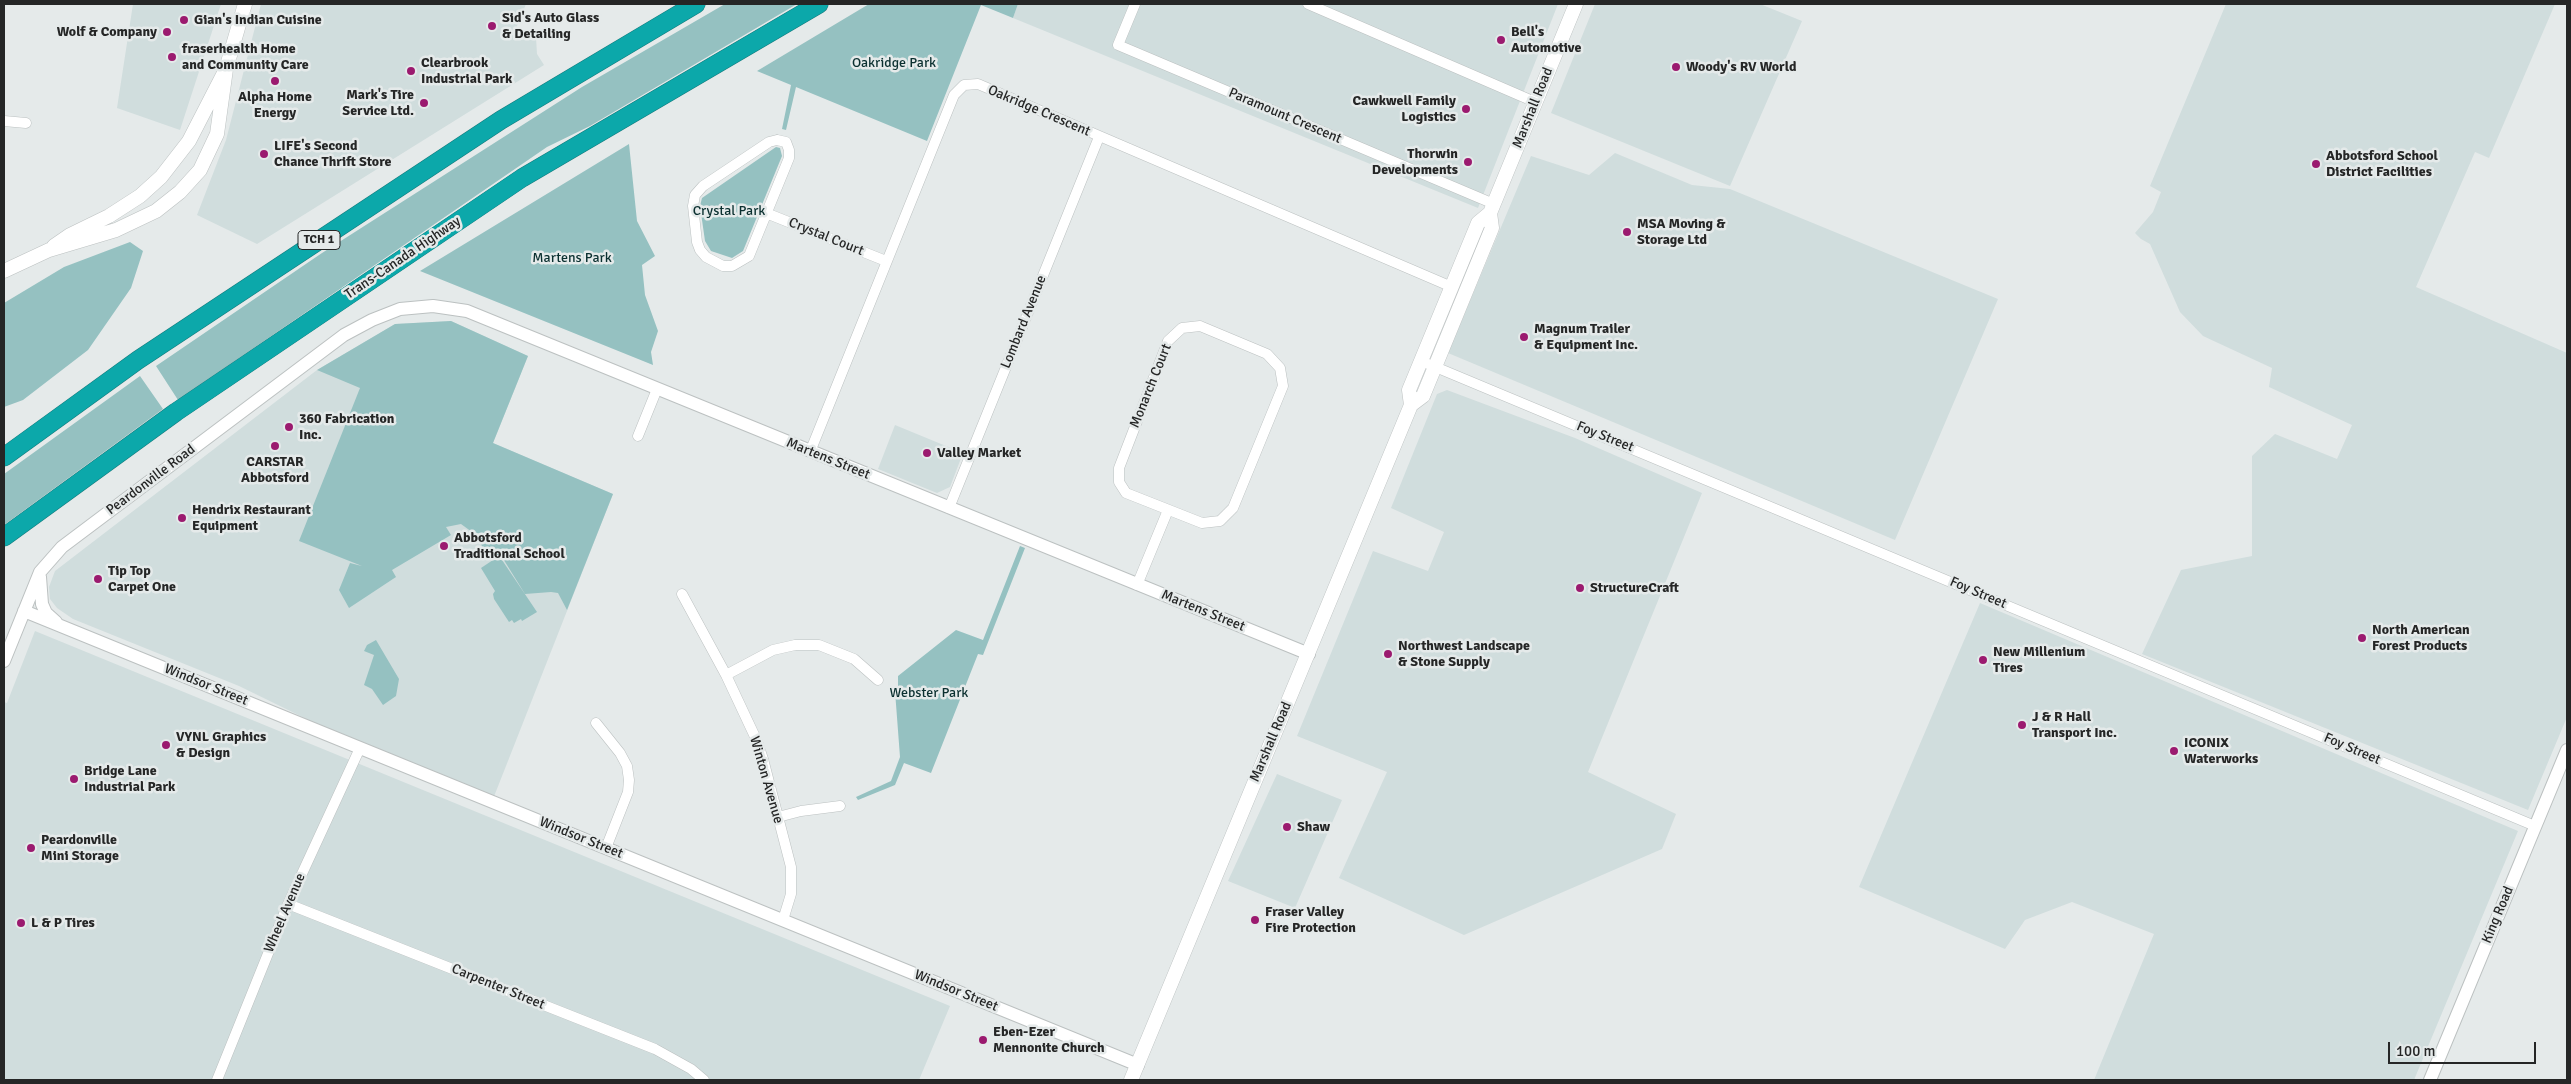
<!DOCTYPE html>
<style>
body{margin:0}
#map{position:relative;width:2571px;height:1084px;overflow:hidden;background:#e5eaea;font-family:Signika,sans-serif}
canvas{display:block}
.frame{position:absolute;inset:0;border:5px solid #252626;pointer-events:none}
.scale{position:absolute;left:2388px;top:1042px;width:148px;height:22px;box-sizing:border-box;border:2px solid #252626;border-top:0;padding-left:6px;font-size:15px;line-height:18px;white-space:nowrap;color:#252626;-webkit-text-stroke:4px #e5eaea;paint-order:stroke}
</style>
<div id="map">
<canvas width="2571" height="1084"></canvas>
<div class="frame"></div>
<div class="scale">100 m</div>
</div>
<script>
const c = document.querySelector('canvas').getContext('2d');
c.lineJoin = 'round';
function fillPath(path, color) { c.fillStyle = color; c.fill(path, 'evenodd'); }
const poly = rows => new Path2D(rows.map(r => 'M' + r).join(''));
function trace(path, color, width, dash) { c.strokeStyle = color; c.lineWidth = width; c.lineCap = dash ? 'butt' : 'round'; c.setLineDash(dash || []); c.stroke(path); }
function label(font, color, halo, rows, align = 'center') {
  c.font = font + ' Signika,sans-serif'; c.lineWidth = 5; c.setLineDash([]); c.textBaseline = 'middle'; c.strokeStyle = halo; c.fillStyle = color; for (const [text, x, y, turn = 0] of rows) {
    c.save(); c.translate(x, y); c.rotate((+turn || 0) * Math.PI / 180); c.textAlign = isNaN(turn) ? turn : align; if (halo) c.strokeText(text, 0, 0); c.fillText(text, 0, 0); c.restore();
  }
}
const built = poly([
 [133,4,221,4,180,130,117,108],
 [261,4,526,4,515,31,536,37,537,54,544,65,257,244,197,215,226,140],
 [1018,4,1558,4,1478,208,1013,18],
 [1595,4,1760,4,1802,21,1730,186,1551,113],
 [2226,4,2555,4,2489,158,2475,152,2416,287,2567,353,2567,717,2528,810,2142,654,2181,570,2252,556,2252,456,2275,434,2337,459,2352,425,2269,387,2272,368,2203,336,2180,312,2150,244,2141,239,2135,233,2153,212,2161,192,2150,186],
 [1615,153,1692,185,1730,189,1998,299,1895,540,1448,353,1531,156,1589,175],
 [451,321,528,356,493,443,613,494,493,799,362,746,239,686,73,619,57,608,50,599,49,587,55,571,317,370,395,324],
 [1447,390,1575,438,1702,493,1588,772,1676,814,1662,849,1464,935,1339,878,1387,772,1297,736,1373,551,1428,571,1444,532,1391,508,1437,394],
 [895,425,963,453,950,487,937,493,878,469],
 [1980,603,2518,831,2414,1080,2094,1080,2154,934,2072,902,2025,920,2005,949,1859,887],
 [35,631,950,1006,919,1080,4,1080,4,702,7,703],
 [1277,774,1342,800,1295,908,1228,881]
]);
const green = poly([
 [725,4,797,4,590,126,547,147,178,400,156,366,322,253,582,87],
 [869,4,1018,4,1013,18,981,5,927,141,796,87,786,130,782,129,791,85,757,71],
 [629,144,637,221,655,256,642,265,645,295,658,331,651,352,653,365,420,271],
 [776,147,780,148,782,156,743,251,732,258,711,251,705,241,700,206,702,198],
 [130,242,143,251,131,288,88,350,23,400,4,407,4,303,64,267],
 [451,321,528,356,493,443,613,494,567,610,558,593,551,592,525,594,502,557,490,557,472,532,461,524,446,527,451,535,392,570,396,577,349,608,339,590,350,563,362,566,299,541,360,388,317,370,395,324],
 [140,376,163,409,4,525,4,474],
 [1020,546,1025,548,983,655,978,654,931,773,904,763,895,785,858,800,856,797,891,781,900,757,895,691,898,686,898,676,956,630,983,640],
 [493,560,502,560,537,612,522,621,521,619,514,623,512,620,509,622,494,599,493,594,495,591,481,568],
 [376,640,399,679,396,696,383,705,372,689,364,685,374,655,364,651,367,645]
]);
const minor = poly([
 [1135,4,1118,45,1494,204],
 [1308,4,1535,102],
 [4,121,26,123],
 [777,140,786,142,789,150,789,158,749,256,732,266,723,266,706,257,700,250,697,242,693,206,695,195,703,186,769,142,777,140],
 [766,213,886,261],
 [1200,326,1267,354,1280,368,1283,386,1233,508,1220,521,1202,523,1126,493,1119,482,1119,468,1168,341,1182,328,1200,326],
 [1421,361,2535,826],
 [638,436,657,389],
 [810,452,954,95,964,85,978,84,1452,287],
 [949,508,1099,137],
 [1137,585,1168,510],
 [682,594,726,675,757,741,763,759,791,867,791,894,783,920],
 [726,675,773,650,795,645,819,645,854,659,878,680],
 [596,723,620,753,627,766,629,780,628,792,606,848],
 [778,817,801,811,840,806],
 [288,904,655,1049,691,1069,704,1080],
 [217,1080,288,904,360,748]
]);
const tertiary = poly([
 [40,577,42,604,46,613,56,622],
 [24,611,1138,1065],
 [4,661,40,572,62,547,344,335,372,320,400,309,433,306,467,311,1309,654],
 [2430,1080,2567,750]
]);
const secondary = poly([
 [54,246,70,235,109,216,140,196,161,177,189,141,223,75],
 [4,271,49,250,116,230,156,211,180,192,200,170,217,134,226,69,245,4],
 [1411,405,1423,396,1492,228,1490,213],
 [1131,1080,1411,405,1409,390,1478,223,1490,213,1576,4]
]);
const motorway = poly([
 [4,457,138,360,501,120,696,4],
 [4,537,176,412,522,178,819,4]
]);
const markers = [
 [184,20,5,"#9b1a6f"],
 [492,26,5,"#9b1a6f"],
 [167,32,5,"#9b1a6f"],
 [1501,40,5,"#9b1a6f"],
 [172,57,5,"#9b1a6f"],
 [1676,67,5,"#9b1a6f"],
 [411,71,5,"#9b1a6f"],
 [275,81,5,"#9b1a6f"],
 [424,103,5,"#9b1a6f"],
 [1466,109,5,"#9b1a6f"],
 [264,154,5,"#9b1a6f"],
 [1468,162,5,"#9b1a6f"],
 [2316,164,5,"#9b1a6f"],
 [1627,232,5,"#9b1a6f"],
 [1524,337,5,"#9b1a6f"],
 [289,427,5,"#9b1a6f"],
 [275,446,5,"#9b1a6f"],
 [927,453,5,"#9b1a6f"],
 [182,518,5,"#9b1a6f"],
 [444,546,5,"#9b1a6f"],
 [98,579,5,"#9b1a6f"],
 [1580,588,5,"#9b1a6f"],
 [2362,638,5,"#9b1a6f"],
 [1388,654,5,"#9b1a6f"],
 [1983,660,5,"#9b1a6f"],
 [2022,725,5,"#9b1a6f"],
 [166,745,5,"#9b1a6f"],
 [2174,751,5,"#9b1a6f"],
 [74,779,5,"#9b1a6f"],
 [1287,827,5,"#9b1a6f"],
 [31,848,5,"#9b1a6f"],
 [1255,920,5,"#9b1a6f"],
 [21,923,5,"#9b1a6f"],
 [983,1040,5,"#9b1a6f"]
];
const shields = [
 [319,240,42]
];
const shieldNames = [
 ["TCH 1",319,240]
];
const poiNames = [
 ["Sid's Auto Glass",502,18],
 ["& Detailing",502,34],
 ["Gian's Indian Cuisine",194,20],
 ["Wolf & Company",157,32,"right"],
 ["Bell's",1511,32],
 ["Automotive",1511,48],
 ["fraserhealth Home",182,49],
 ["and Community Care",182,65],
 ["Clearbrook",421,63],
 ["Industrial Park",421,79],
 ["Woody's RV World",1686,67],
 ["Mark's Tire",414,95,"right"],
 ["Service Ltd.",414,111,"right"],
 ["Alpha Home",275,97,"center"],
 ["Energy",275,113,"center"],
 ["Cawkwell Family",1456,101,"right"],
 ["Logistics",1456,117,"right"],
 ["LIFE's Second",274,146],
 ["Chance Thrift Store",274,162],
 ["Thorwin",1458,154,"right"],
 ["Developments",1458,170,"right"],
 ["Abbotsford School",2326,156],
 ["District Facilities",2326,172],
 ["MSA Moving &",1637,224],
 ["Storage Ltd",1637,240],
 ["Magnum Trailer",1534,329],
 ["& Equipment Inc.",1534,345],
 ["360 Fabrication",299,419],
 ["Inc.",299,435],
 ["Valley Market",937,453],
 ["CARSTAR",275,462,"center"],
 ["Abbotsford",275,478,"center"],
 ["Hendrix Restaurant",192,510],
 ["Equipment",192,526],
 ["Abbotsford",454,538],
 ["Traditional School",454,554],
 ["Tip Top",108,571],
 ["Carpet One",108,587],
 ["StructureCraft",1590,588],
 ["North American",2372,630],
 ["Forest Products",2372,646],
 ["Northwest Landscape",1398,646],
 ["& Stone Supply",1398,662],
 ["New Millenium",1993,652],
 ["Tires",1993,668],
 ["J & R Hall",2032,717],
 ["Transport Inc.",2032,733],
 ["VYNL Graphics",176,737],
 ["& Design",176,753],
 ["ICONIX",2184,743],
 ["Waterworks",2184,759],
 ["Bridge Lane",84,771],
 ["Industrial Park",84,787],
 ["Shaw",1297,827],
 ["Peardonville",41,840],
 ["Mini Storage",41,856],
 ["Fraser Valley",1265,912],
 ["Fire Protection",1265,928],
 ["L & P Tires",31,923],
 ["Eben-Ezer",993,1032],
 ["Mennonite Church",993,1048]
];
const parkNames = [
 ["Oakridge Park",894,63],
 ["Crystal Park",729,211],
 ["Martens Park",572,258],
 ["Webster Park",929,693]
];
const streetNames = [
 ["Marshall Road",1533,108,-68],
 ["Oakridge Crescent",1039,111,23],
 ["Paramount Crescent",1285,116,23],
 ["Crystal Court",826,237,22],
 ["Trans-Canada Highway",403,258,-34],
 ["Lombard Avenue",1024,322,-68],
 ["Monarch Court",1151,386,-68],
 ["Foy Street",1605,437,22],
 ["Martens Street",828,459,22],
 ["Peardonville Road",151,480,-37],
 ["Foy Street",1978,593,23],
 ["Martens Street",1203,611,22],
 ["Windsor Street",206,685,22],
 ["Marshall Road",1271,742,-67],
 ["Foy Street",2352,749,23],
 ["Winton Avenue",766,780,74],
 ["Windsor Street",581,838,22],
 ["Wheel Avenue",285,913,-67],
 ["King Road",2498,915,-67],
 ["Carpenter Street",498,987,22],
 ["Windsor Street",956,991,22]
];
fillPath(built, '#d0dddd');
fillPath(green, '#95c1c1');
trace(minor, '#bcc1c1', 11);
trace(tertiary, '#bcc1c1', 14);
trace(secondary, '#bcc1c1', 15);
trace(motorway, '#157a7c', 19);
trace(minor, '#fff', 10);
trace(tertiary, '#fff', 12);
trace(secondary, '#fff', 14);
trace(motorway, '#0ca8aa', 18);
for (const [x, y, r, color] of markers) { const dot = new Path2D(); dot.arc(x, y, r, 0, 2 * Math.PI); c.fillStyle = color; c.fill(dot); trace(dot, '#e5eaea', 2); }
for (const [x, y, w] of shields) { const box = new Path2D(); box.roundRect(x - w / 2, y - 9.5, w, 19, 4); c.fillStyle = '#e5eaea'; c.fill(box); trace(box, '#252626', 1); }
label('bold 12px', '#252626', null, shieldNames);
label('bold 14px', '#252626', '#e5eaea', poiNames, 'left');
label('14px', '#0b3030', '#e5eaea', parkNames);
label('14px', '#252626', '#e5eaea', streetNames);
</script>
